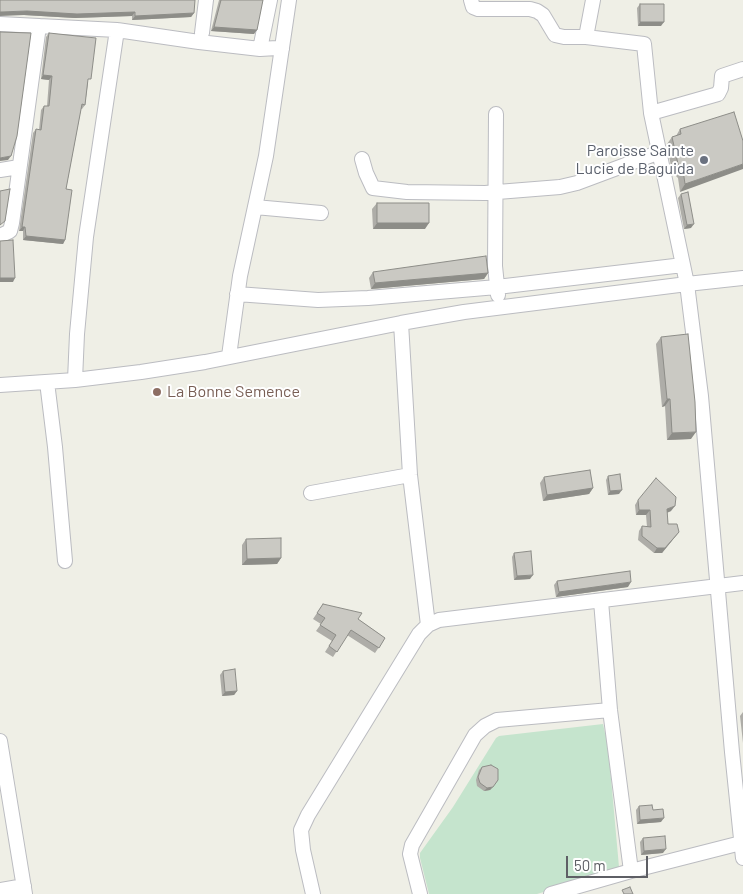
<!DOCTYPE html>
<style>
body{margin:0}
#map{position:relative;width:743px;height:894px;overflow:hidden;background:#efefe6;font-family:Barlow,sans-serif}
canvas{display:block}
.scale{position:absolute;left:566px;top:856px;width:82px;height:22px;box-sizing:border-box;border:2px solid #5e5f65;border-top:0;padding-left:6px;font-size:15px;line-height:18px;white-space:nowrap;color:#5e5f65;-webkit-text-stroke:4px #fff;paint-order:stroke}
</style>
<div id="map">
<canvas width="743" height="894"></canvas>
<div class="scale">50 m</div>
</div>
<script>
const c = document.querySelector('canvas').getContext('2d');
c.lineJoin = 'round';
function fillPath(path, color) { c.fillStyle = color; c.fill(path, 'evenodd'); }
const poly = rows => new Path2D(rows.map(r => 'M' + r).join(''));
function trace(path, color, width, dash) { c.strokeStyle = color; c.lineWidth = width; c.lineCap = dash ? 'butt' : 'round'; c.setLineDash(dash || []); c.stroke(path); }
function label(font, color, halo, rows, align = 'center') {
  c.font = font + ' Barlow,sans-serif'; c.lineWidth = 4; c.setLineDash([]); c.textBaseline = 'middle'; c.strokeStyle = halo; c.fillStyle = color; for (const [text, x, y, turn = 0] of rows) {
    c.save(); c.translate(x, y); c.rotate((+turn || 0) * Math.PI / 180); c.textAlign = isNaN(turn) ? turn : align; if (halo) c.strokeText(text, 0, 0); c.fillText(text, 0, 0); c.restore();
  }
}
const green = poly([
 [603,724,605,733,607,734,619,867,616,870,537,894,429,894,420,858,420,853,453,807,496,738,499,736]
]);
const minor = poly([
 [471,0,473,7,478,9,530,9,537,11,543,15,555,35,564,37,586,37,644,44,651,113,687,284,701,396,732,752,743,858],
 [0,24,117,30,199,42,260,49,277,48,282,49],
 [202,33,206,0],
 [586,37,593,0],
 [260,49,270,0],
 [651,113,718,94,721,88,722,76,743,69],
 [496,114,495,266,498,295],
 [362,159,366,173,373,188,407,192,485,193,560,187,577,183,660,152],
 [0,170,19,167],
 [255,207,321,213],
 [0,236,10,231,12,223,39,26],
 [237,294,318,300,368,298,497,287,683,265],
 [401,323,410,475,428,625],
 [229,356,240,276,266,156,289,0],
 [75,380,77,334,86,237,117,30],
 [47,382,55,447,65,561],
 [0,385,75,380,141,372,205,362,401,323,464,312,687,284,743,278],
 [311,493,410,475],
 [601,601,610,710,631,871],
 [0,741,25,894],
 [0,890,24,886],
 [313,894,303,850,301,830,308,815,419,634,428,625,439,620,743,583],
 [420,894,410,854,412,845,475,735,485,726,497,720,610,710],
 [551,894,631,871,741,843]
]);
const wall = poly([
 [0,0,194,13,191,17,132,20,132,16,75,18,24,15],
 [219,0,263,0,254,34,211,31],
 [640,4,661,26,638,26,637,8],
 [49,33,88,83,85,105,82,109,81,109,66,189,65,240,63,244,23,240,23,231,19,231,33,133,36,129,39,130,41,110,44,106,47,106,49,80,41,79,46,37],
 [680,129,743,141,680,192,678,178,672,172,667,144,672,137,676,136],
 [681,194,691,228,684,229,678,198],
 [377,203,425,229,373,229,372,209],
 [373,272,488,273,484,279,371,289,369,278],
 [661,337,691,439,667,440,665,406,662,407,656,344],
 [608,476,619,494,608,495,606,480],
 [544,477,593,488,589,494,543,501,540,483],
 [638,500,671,511,667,513,668,524,679,532,662,553,654,553,638,540,639,531,642,526,647,527,646,515,636,515,635,505],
 [246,539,281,558,277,564,242,565,242,545],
 [514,553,530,579,514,580,512,557],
 [557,581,628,587,556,597,554,585],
 [323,604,358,619,385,638,375,653,347,635,333,657,325,652,332,641,316,631,321,624,313,619],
 [223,671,237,691,234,695,222,696,220,675],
 [743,712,743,743,740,716],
 [482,767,498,780,490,790,484,791,477,786,476,780,479,770],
 [639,806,653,810,661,822,637,824,636,810],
 [643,838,663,853,641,855,640,842]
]);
const shadedWall = poly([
 [27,11,135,12,132,16,75,18,24,15,0,16,0,12],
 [194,13,191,17,132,20,135,16],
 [640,22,664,22,661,26,638,26],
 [214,27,257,30,254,34,211,31],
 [43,75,52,76,49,80,41,79],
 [11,156,8,160,0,161,0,158],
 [743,164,743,169,680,192,685,184],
 [377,223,429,223,425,229,373,229],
 [694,224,691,228,684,229,687,225],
 [22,227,25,227,23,231,19,231],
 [26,236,65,240,63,244,23,240],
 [488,273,484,279,371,289,375,283],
 [0,278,15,278,13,282,0,282],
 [667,399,670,399,665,406,662,407],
 [696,432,691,439,667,440,672,433],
 [593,488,589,494,543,501,547,495],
 [622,490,619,494,608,495,610,491],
 [675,506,671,511,663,514,667,509],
 [639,510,650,510,646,515,636,515],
 [679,532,662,553,654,553,657,548],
 [281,558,277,564,242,565,247,559],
 [533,575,530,579,514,580,517,576],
 [631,582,628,587,556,597,559,592],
 [237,691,234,695,222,696,225,692],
 [493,787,490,790,484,791,487,788],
 [664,818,661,822,637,824,640,820],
 [666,849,663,853,641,855,644,851]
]);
const building = poly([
 [0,0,195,0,194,13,135,16,135,12,77,14,27,11,0,12,0,0],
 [221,0,263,0,257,30,214,27,221,0],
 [640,4,664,4,664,22,640,22,640,4],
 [0,32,31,33,17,136,11,156,0,158,0,32],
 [49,33,96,38,91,79,88,79,85,105,82,104,66,189,72,190,65,240,26,236,25,227,22,227,36,129,41,130,44,106,49,106,52,76,43,75,49,33],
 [734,112,743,141,743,164,685,184,683,170,678,164,672,137,681,134,680,129,734,112],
 [10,189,5,221,0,225,0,191,10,189],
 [688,192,694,224,687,225,681,194,688,192],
 [377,203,429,203,429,223,377,223,377,203],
 [13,240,15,278,0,278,0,241,13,240],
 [486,256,488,273,375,283,373,272,486,256],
 [688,334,695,402,696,432,672,433,670,399,667,399,661,337,688,334],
 [590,470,593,488,547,495,544,477,590,470],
 [620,474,622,490,610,491,608,476,620,474],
 [656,478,676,497,675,506,667,509,668,524,677,524,679,532,665,548,657,548,642,536,642,526,651,527,650,510,639,510,638,500,656,478],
 [281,538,281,558,247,559,246,539,281,538],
 [531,551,533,575,517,576,514,553,531,551],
 [630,571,631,582,559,592,557,581,630,571],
 [323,604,362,613,358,619,385,638,379,648,351,630,337,652,329,646,336,635,320,625,325,618,317,613,323,604],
 [235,669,237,691,225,692,223,671,235,669],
 [491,765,498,769,498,780,493,787,487,788,480,783,478,777,482,767,491,765],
 [652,805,653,810,663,809,664,818,640,820,639,806,652,805],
 [665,836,666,849,644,851,643,838,665,836],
 [630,887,633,894,624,894,622,890,630,887]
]);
const markers = [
 [704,160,5,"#6b7280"],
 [157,392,5,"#8d6e63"]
];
const worshipNames = [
 ["Paroisse Sainte",694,151],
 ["Lucie de Baguida",694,169]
];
const educationNames = [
 ["La Bonne Semence",167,392]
];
fillPath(green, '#c5e4cd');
trace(minor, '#bbbcc1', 16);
trace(minor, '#fff', 14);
fillPath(wall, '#aeada8');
fillPath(shadedWall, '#8d8d88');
fillPath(building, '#cac9c3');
trace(building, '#8d8d88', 1);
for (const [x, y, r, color] of markers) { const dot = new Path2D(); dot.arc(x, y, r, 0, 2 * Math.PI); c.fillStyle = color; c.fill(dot); trace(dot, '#fff', 2); }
label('16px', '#5b616d', '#fff', worshipNames, 'right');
label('16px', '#785e54', '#fff', educationNames, 'left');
</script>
